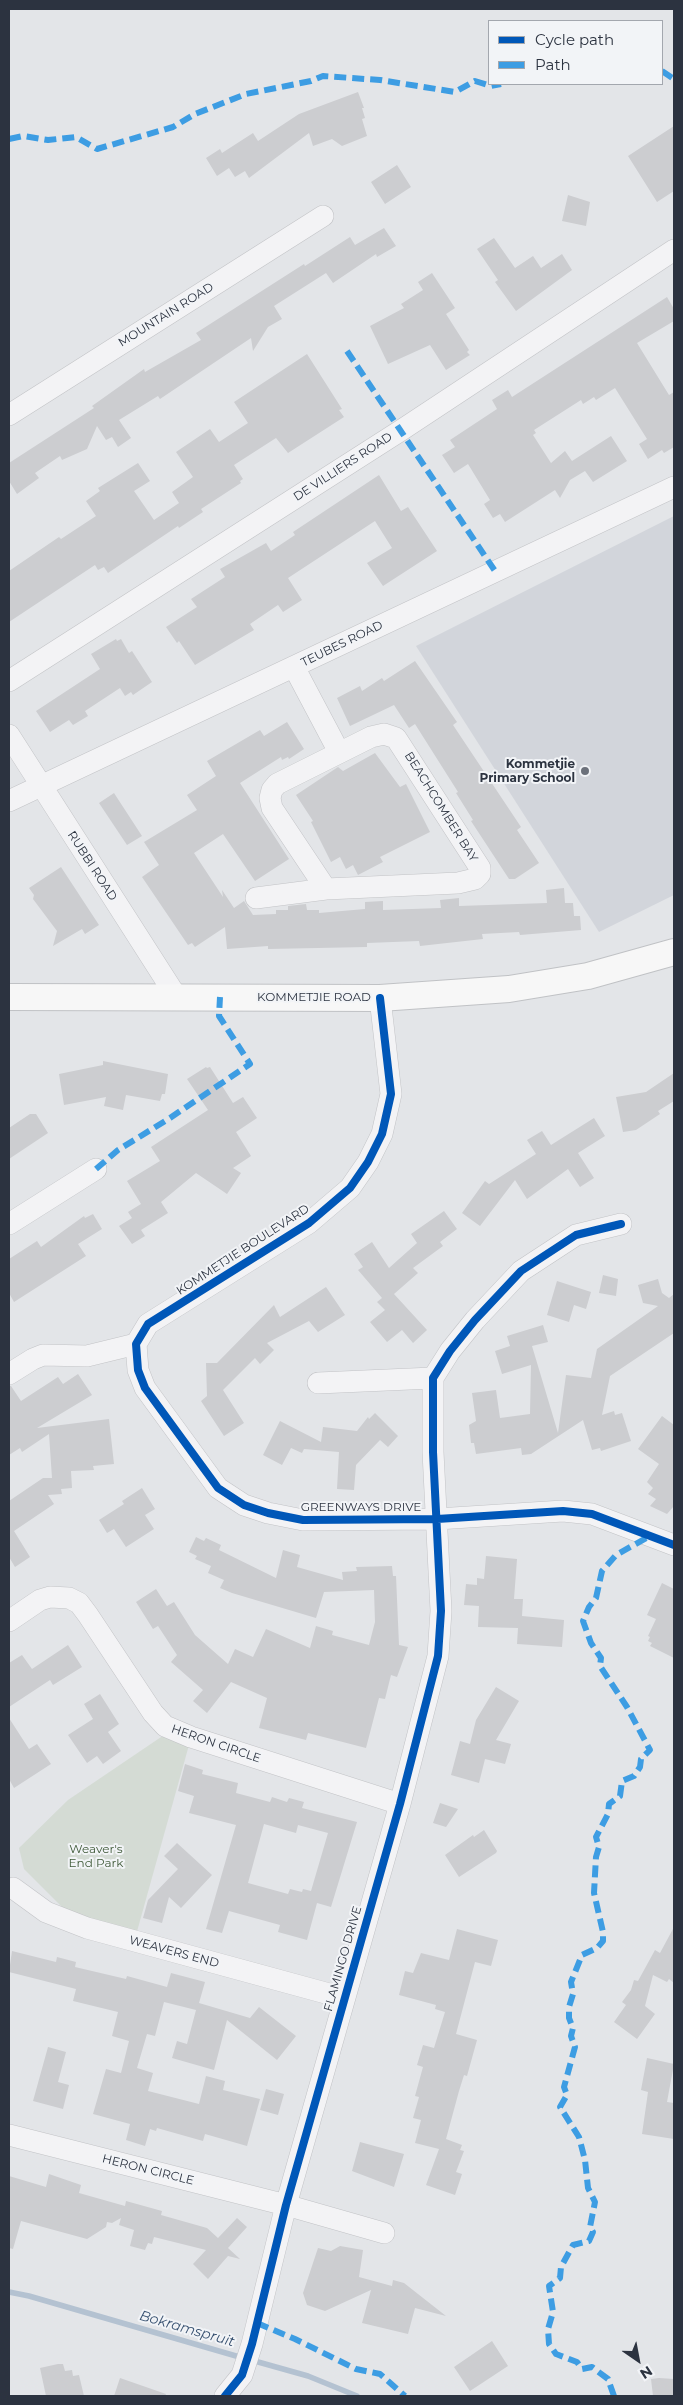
<!DOCTYPE html>
<style>
body{margin:0}
#map{position:relative;width:683px;height:2405px;overflow:hidden;background:#e3e5e8;font-family:Montserrat,sans-serif}
canvas{display:block}
.frame{position:absolute;inset:0;border:10px solid #2c3340;pointer-events:none}
.legend{position:absolute;left:488px;top:20px;width:175px;height:65px;box-sizing:border-box;background:#f2f4f7;border:1px solid #a3a7ae;margin:0;padding:6px 9px;list-style:none;font-size:15px;color:#2c3340}
.legend li{display:flex;align-items:center;gap:10px;height:25px}
.legend b{width:25px;border:1px solid #a3a7ae}
.north{position:absolute;left:613px;top:2335px;width:50px;height:50px;-webkit-text-stroke:4px #f2f4f7;paint-order:stroke;rotate:147deg;font-size:14px;font-weight:700;line-height:20px;text-align:center;color:#2c3340}
.north::after{content:'';display:block;margin:auto;width:18px;height:22px;background:#2c3340;clip-path:polygon(50% 0,100% 100%,50% 72%,0 100%)}
</style>
<div id="map">
<canvas width="683" height="2405"></canvas>
<div class="frame"></div>
<ul class="legend">
<li><b style="height:6px;background:#0057b8"></b>Cycle path</li>
<li><b style="height:6px;background:#3d9de3"></b>Path</li>
</ul>
<div class="north">N</div>
</div>
<script>
const c = document.querySelector('canvas').getContext('2d');
c.lineJoin = 'round';
function fillPath(path, color) { c.fillStyle = color; c.fill(path, 'evenodd'); }
const poly = rows => new Path2D(rows.map(r => 'M' + r).join(''));
function trace(path, color, width, dash) { c.strokeStyle = color; c.lineWidth = width; c.lineCap = dash ? 'butt' : 'round'; c.setLineDash(dash || []); c.stroke(path); }
function label(font, color, halo, rows, align = 'center') {
  c.font = font + ' Montserrat,sans-serif'; c.lineWidth = 4; c.setLineDash([]); c.textBaseline = 'middle'; c.strokeStyle = halo; c.fillStyle = color; for (const [text, x, y, turn = 0] of rows) {
    c.save(); c.translate(x, y); c.rotate((+turn || 0) * Math.PI / 180); c.textAlign = isNaN(turn) ? turn : align; if (halo) c.strokeText(text, 0, 0); c.fillText(text, 0, 0); c.restore();
  }
}
const built = poly([
 [674,516,674,895,599,932,416,646]
]);
const green = poly([
 [167,1733,189,1745,136,1935,69,1914,24,1869,19,1848,68,1800]
]);
const stream = poly([
 [9,2292,29,2296,243,2358],
 [251,2360,308,2376,357,2396]
]);
const building = poly([
 [358,92,364,108,362,108,365,118,362,119,367,136,342,146,332,139,313,146,309,133,249,178,245,171,235,177,229,168,217,176,206,158,220,149,222,153,253,133,258,141,299,114],
 [674,126,674,191,657,202,628,156],
 [397,165,411,187,385,204,371,182],
 [568,195,590,202,586,226,562,221],
 [384,228,396,246,377,257,376,254,333,283,326,273,274,306,282,319,268,327,253,351,251,338,160,399,158,396,119,420,131,438,118,447,112,437,106,440,97,426,87,449,62,460,60,456,35,473,39,478,17,494,9,481,9,463,94,408,92,406,144,369,145,372,201,340,196,333,304,264,305,266,350,237,355,245],
 [494,238,515,268,533,256,541,268,562,254,572,270,516,311,495,282,498,280,477,249],
 [432,273,455,308,446,314,469,350,467,352,470,355,446,370,430,345,388,364,370,326,404,308,401,304,423,290,418,282],
 [667,297,674,309,674,321,637,343,669,395,674,392,674,447,664,453,662,450,648,459,639,444,647,439,615,388,596,400,594,397,583,404,581,400,534,430,536,433,533,435,551,463,565,451,572,461,611,436,627,461,593,482,585,471,570,480,560,498,555,490,505,522,500,514,493,518,484,504,490,500,468,464,454,473,442,455,455,447,450,440,497,409,492,400,508,390,512,397],
 [307,354,342,409,339,410,344,417,288,453,276,438,234,465,243,479,240,481,241,483,201,509,203,512,179,528,178,526,108,573,104,567,98,570,95,565,9,622,9,571,59,537,61,539,96,516,86,501,100,491,98,488,138,463,150,481,134,491,154,520,179,503,172,492,193,477,176,452,210,429,219,442,248,423,234,402],
 [379,475,401,511,408,507,437,551,383,586,367,563,392,548,375,521,288,578,302,600,283,612,278,605,250,624,254,630,195,665,179,641,177,643,166,627,197,607,191,599,225,577,220,569,266,543,271,551,295,535,293,532],
 [116,639,117,641,121,639,129,653,132,651,152,682,133,695,131,692,125,696,120,688,85,711,88,716,73,725,69,720,50,732,36,711,100,669,91,654],
 [415,661,457,722,453,725,521,827,517,830,539,863,515,879,509,879,471,821,473,820,456,793,458,792,415,724,409,728,394,705,350,726,337,698,360,686,362,691,382,678,384,681],
 [287,722,304,749,289,759,288,757,282,760,281,757,240,783,289,859,255,881,223,834,194,853,223,897,222,890,234,908,244,901,253,915,276,914,276,910,288,910,288,906,306,904,307,910,319,910,319,913,365,909,365,902,383,901,383,910,441,908,440,900,459,898,459,906,547,903,546,890,564,888,565,903,573,903,574,916,580,916,581,930,520,935,519,932,482,934,483,939,420,946,419,941,367,943,367,947,268,949,268,946,227,949,225,927,195,947,192,943,188,945,142,877,159,865,144,842,197,810,187,795,216,776,207,761,260,730,264,736],
 [375,753,400,787,406,784,430,832,380,857,383,862,358,875,353,865,346,869,340,857,331,862,311,822,313,821,296,795,338,767,343,771],
 [114,793,142,836,127,845,99,803],
 [61,867,99,925,85,934,82,929,53,946,57,931,33,899,34,895,29,888],
 [103,1061,168,1074,165,1094,162,1094,160,1101,126,1095,123,1110,104,1106,106,1097,64,1105,59,1074,103,1065],
 [206,1067,207,1068,210,1067,233,1103,243,1097,257,1118,236,1132,251,1156,233,1168,241,1173,227,1194,196,1173,161,1202,168,1213,141,1230,145,1236,132,1244,119,1226,132,1218,128,1212,141,1204,127,1181,160,1161,151,1147,208,1110,187,1079],
 [674,1073,674,1101,658,1111,660,1114,636,1130,623,1132,616,1097,646,1092],
 [30,1114,36,1114,48,1133,9,1159,9,1128],
 [594,1118,605,1136,578,1153,594,1178,580,1187,568,1169,527,1199,515,1180,480,1226,462,1213,485,1181,489,1184,536,1154,527,1140,542,1131,551,1145],
 [444,1211,457,1229,440,1242,443,1246,413,1268,418,1273,394,1294,427,1330,413,1343,402,1330,387,1342,370,1322,385,1310,377,1302,382,1298,358,1270,363,1267,354,1254,372,1242,389,1268,417,1243,411,1234],
 [93,1214,102,1229,78,1244,86,1256,14,1302,9,1293,9,1259,37,1241,41,1247,84,1216,85,1218],
 [603,1275,618,1279,616,1296,599,1293],
 [658,1279,662,1293,669,1298,674,1294,674,1333,610,1376,602,1415,614,1411,615,1415,622,1413,631,1441,601,1451,600,1448,592,1450,583,1420,531,1454,522,1455,521,1448,476,1454,474,1443,471,1443,469,1425,476,1421,472,1393,496,1390,500,1418,530,1414,531,1365,502,1374,495,1351,510,1346,507,1336,543,1325,548,1342,532,1346,558,1433,566,1375,591,1378,597,1349,658,1306,643,1303,638,1285],
 [557,1281,591,1292,586,1309,574,1305,569,1322,547,1315],
 [326,1287,345,1315,318,1332,309,1321,267,1343,274,1350,260,1364,255,1358,223,1390,244,1423,224,1436,201,1401,207,1396,206,1363,217,1363,274,1305,280,1317],
 [78,1374,92,1395,37,1428,109,1419,114,1464,93,1466,94,1470,71,1471,72,1488,61,1489,62,1494,48,1495,54,1504,14,1531,30,1557,15,1567,9,1557,9,1501,43,1478,52,1478,49,1434,22,1452,20,1448,9,1455,9,1386,11,1386,21,1401,58,1377,63,1384],
 [375,1413,398,1436,388,1447,380,1440,356,1465,354,1490,337,1489,339,1452,304,1449,302,1453,291,1448,282,1465,263,1455,280,1421,321,1442,323,1427,357,1431,368,1417,369,1419],
 [662,1416,674,1425,674,1506,667,1514,650,1506,656,1499,648,1494,653,1488,647,1482,659,1464,638,1449],
 [142,1488,155,1509,145,1515,154,1529,126,1547,114,1529,107,1533,99,1520,124,1504,122,1501],
 [196,1537,204,1541,206,1538,221,1545,219,1550,276,1578,283,1550,300,1555,297,1567,343,1580,342,1572,357,1571,356,1567,392,1566,393,1576,396,1576,399,1645,408,1647,397,1677,391,1675,385,1699,379,1698,366,1748,308,1733,306,1740,259,1728,267,1698,231,1682,207,1713,193,1701,203,1690,171,1662,177,1655,158,1626,153,1629,136,1602,156,1589,167,1606,174,1602,195,1635,228,1664,235,1649,253,1657,266,1629,310,1648,316,1626,333,1631,332,1635,369,1645,375,1622,374,1590,324,1592,316,1618,232,1593,220,1588,224,1580,208,1573,211,1566,195,1559,197,1556,189,1552],
 [486,1556,517,1559,514,1599,523,1599,522,1616,564,1620,562,1647,517,1644,518,1628,478,1627,479,1606,464,1605,466,1584,477,1585,477,1578,484,1579],
 [662,1583,674,1589,674,1658,650,1646,652,1643,648,1641,650,1637,648,1636,656,1619,647,1615],
 [68,1645,82,1667,53,1685,50,1680,9,1707,9,1663,22,1655,32,1669],
 [496,1687,519,1701,496,1740,511,1744,505,1764,485,1759,479,1783,451,1775,460,1741,470,1744,476,1720],
 [100,1694,119,1724,108,1732,121,1751,103,1764,97,1756,87,1763,68,1735,93,1719,84,1704],
 [9,1718,29,1749,37,1744,51,1764,14,1788,9,1779],
 [185,1764,203,1770,202,1774,238,1783,236,1793,270,1802,272,1797,287,1802,289,1798,304,1802,302,1808,357,1822,331,1907,317,1903,307,1940,278,1932,280,1925,229,1911,222,1933,206,1929,236,1825,189,1813,194,1796,178,1791],
 [264,1824,296,1833,298,1825,328,1833,311,1891,303,1889,302,1892,290,1889,288,1894,248,1883],
 [440,1803,458,1809,446,1827,433,1823],
 [484,1830,497,1851,496,1853,459,1877,445,1855,473,1835,474,1837],
 [177,1843,212,1875,181,1908,169,1897,162,1923,143,1918,148,1900,178,1869,164,1856],
 [674,1927,674,1983,669,1979,667,1982,653,1975,645,2006,655,2014,637,2039,614,2022,626,2005,622,2002,631,1990,634,1980,638,1981,655,1950,660,1953],
 [457,1929,498,1940,491,1966,475,1962,456,2034,477,2040,467,2076,464,2075,459,2091,446,2139,462,2145,460,2150,464,2151,456,2172,462,2174,455,2195,426,2185,439,2149,415,2143,421,2120,413,2118,419,2097,415,2096,423,2067,417,2065,423,2045,434,2048,445,2012,435,2009,436,2005,399,1995,405,1971,413,1973,421,1953,449,1960],
 [12,1951,56,1962,57,1957,76,1962,75,1967,126,1979,127,1976,167,1987,171,1973,205,1982,199,2003,250,2018,259,2007,296,2036,277,2060,227,2020,214,2070,172,2058,177,2041,187,2044,196,2010,164,2002,155,2036,147,2034,137,2068,153,2073,148,2091,199,2104,206,2076,225,2081,223,2090,260,2099,247,2146,205,2134,203,2141,157,2128,156,2131,150,2129,145,2146,126,2140,130,2124,93,2114,106,2069,121,2073,129,2041,112,2036,118,2012,73,2001,76,1989,9,1972],
 [48,2047,66,2052,58,2082,69,2085,63,2109,33,2101],
 [647,2058,674,2064,667,2102,674,2103,674,2139,642,2134,648,2092,641,2090],
 [266,2089,284,2094,278,2115,260,2110],
 [360,2142,404,2154,394,2187,352,2171],
 [49,2174,81,2185,79,2193,125,2206,126,2201,162,2211,161,2215,207,2228,218,2238,237,2218,247,2227,228,2248,240,2259,228,2256,208,2279,193,2264,206,2250,154,2237,152,2244,148,2243,145,2250,130,2246,134,2230,119,2225,121,2218,112,2223,107,2222,106,2227,87,2239,21,2221,13,2249,9,2248,9,2176,46,2187],
 [340,2246,363,2250,359,2277,392,2286,393,2280,404,2283,446,2316,415,2308,408,2334,362,2323,371,2290,325,2311,307,2305,303,2293,318,2248,331,2251],
 [492,2341,508,2366,470,2391,454,2367],
 [58,2364,63,2364,65,2371,72,2370,73,2376,79,2375,84,2396,46,2396,40,2368],
 [120,2378,166,2394,165,2396,114,2396],
 [659,2378,674,2379,674,2396,653,2396,651,2379]
]);
const minor = poly([
 [9,415,323,216],
 [294,667,339,752],
 [9,681,400,431,674,250],
 [9,735,176,996],
 [9,801,674,487],
 [256,898,326,889,458,883,475,879,480,874,480,868,396,738,384,734,371,737,277,784,272,790,270,798,272,808,326,889],
 [380,998,391,1094,382,1134,368,1162,350,1188,309,1223,148,1324,136,1344,138,1370,145,1388,218,1488,244,1505,268,1513,303,1520,437,1519,563,1511,592,1514,674,1545],
 [9,1224,96,1169],
 [9,1374,33,1359,43,1355,87,1356,136,1344],
 [318,1383,433,1378],
 [9,1621,40,1600,50,1597,69,1598,79,1603,88,1615,153,1713,165,1726,191,1737,400,1804],
 [13,1888,46,1912,87,1928,344,1998],
 [9,2135,286,2205,384,2233],
 [225,2396,242,2375,252,2344,286,2205,400,1804,438,1656,441,1611,433,1452,433,1378,450,1351,475,1320,521,1271,576,1235,621,1224]
]);
const major = poly([
 [9,997,380,998,509,989,588,976,674,952]
]);
const quiet = poly([
 [662,71,674,79],
 [9,139,23,136,48,140,76,137,97,149,173,127,195,114,246,94,311,81,323,76,380,80,455,92,475,81,491,86,501,84],
 [347,351,495,571],
 [96,1169,118,1150,170,1118,250,1064,219,1016,220,997],
 [257,2323,295,2339,356,2369,380,2374,405,2396],
 [614,2396,608,2379,592,2367,582,2369,577,2362,556,2354,549,2344,548,2329,553,2312,549,2286,560,2278,561,2267,573,2245,589,2241,593,2232,590,2227,595,2202,588,2188,585,2160,579,2137,560,2107,567,2095,564,2087,575,2047,571,2036,573,2028,569,2018,569,2007,573,1994,571,1982,582,1955,597,1948,603,1941,603,1932,594,1893,596,1857,599,1847,596,1837,608,1814,609,1804,620,1796,622,1781,634,1776,640,1767,641,1759,650,1750,627,1707,600,1666,601,1658,591,1643,583,1621,589,1607,596,1598,602,1571,616,1555,650,1536]
]);
const cycleway = poly([
 [380,998,391,1094,382,1134,368,1162,350,1188,309,1223,148,1324,136,1344,138,1370,145,1388,218,1488,244,1505,268,1513,303,1520,437,1519,563,1511,592,1514,674,1545],
 [225,2396,242,2375,252,2344,286,2205,400,1804,438,1656,441,1611,433,1452,433,1378,450,1351,475,1320,521,1271,576,1235,621,1224]
]);
const markers = [
 [585,771,5,"#6c717b"]
];
const streetNames = [
 ["MOUNTAIN ROAD",166,315,-32],
 ["DE VILLIERS ROAD",343,467,-33],
 ["TEUBES ROAD",342,644,-26],
 ["BEACHCOMBER BAY",441,807,58],
 ["RUBBI ROAD",92,866,57],
 ["KOMMETJIE ROAD",314,997],
 ["KOMMETJIE BOULEVARD",243,1250,-33],
 ["GREENWAYS DRIVE",361,1507],
 ["HERON CIRCLE",216,1744,19],
 ["WEAVERS END",174,1952,15],
 ["FLAMINGO DRIVE",343,1959,-74],
 ["HERON CIRCLE",148,2170,14]
];
const poiNames = [
 ["Kommetjie",575,764],
 ["Primary School",575,778]
];
const parkNames = [
 ["Weaver's",96,1849],
 ["End Park",96,1863]
];
const waterNames = [
 ["Bokramspruit",187,2329,16]
];
fillPath(built, '#d2d5db');
fillPath(green, '#d4dbd4');
trace(stream, '#b4c2d1', 5.5);
fillPath(building, '#cccdd0');
trace(minor, '#c2c3c6', 22);
trace(major, '#c0c2c5', 28);
trace(minor, '#f3f3f5', 21);
trace(major, '#f7f7f7', 26);
trace(quiet, '#3d9de3', 6, [12, 6]);
trace(cycleway, '#0057b8', 8);
for (const [x, y, r, color] of markers) { const dot = new Path2D(); dot.arc(x, y, r, 0, 2 * Math.PI); c.fillStyle = color; c.fill(dot); trace(dot, '#f2f4f7', 2); }
label('12px', '#2c3340', '#f2f4f7', streetNames);
label('bold 12px', '#2c3340', '#f2f4f7', poiNames, 'right');
label('12px', '#405b3a', '#f2f4f7', parkNames);
label('italic 14px', '#395271', '#f2f4f7', waterNames);
</script>
